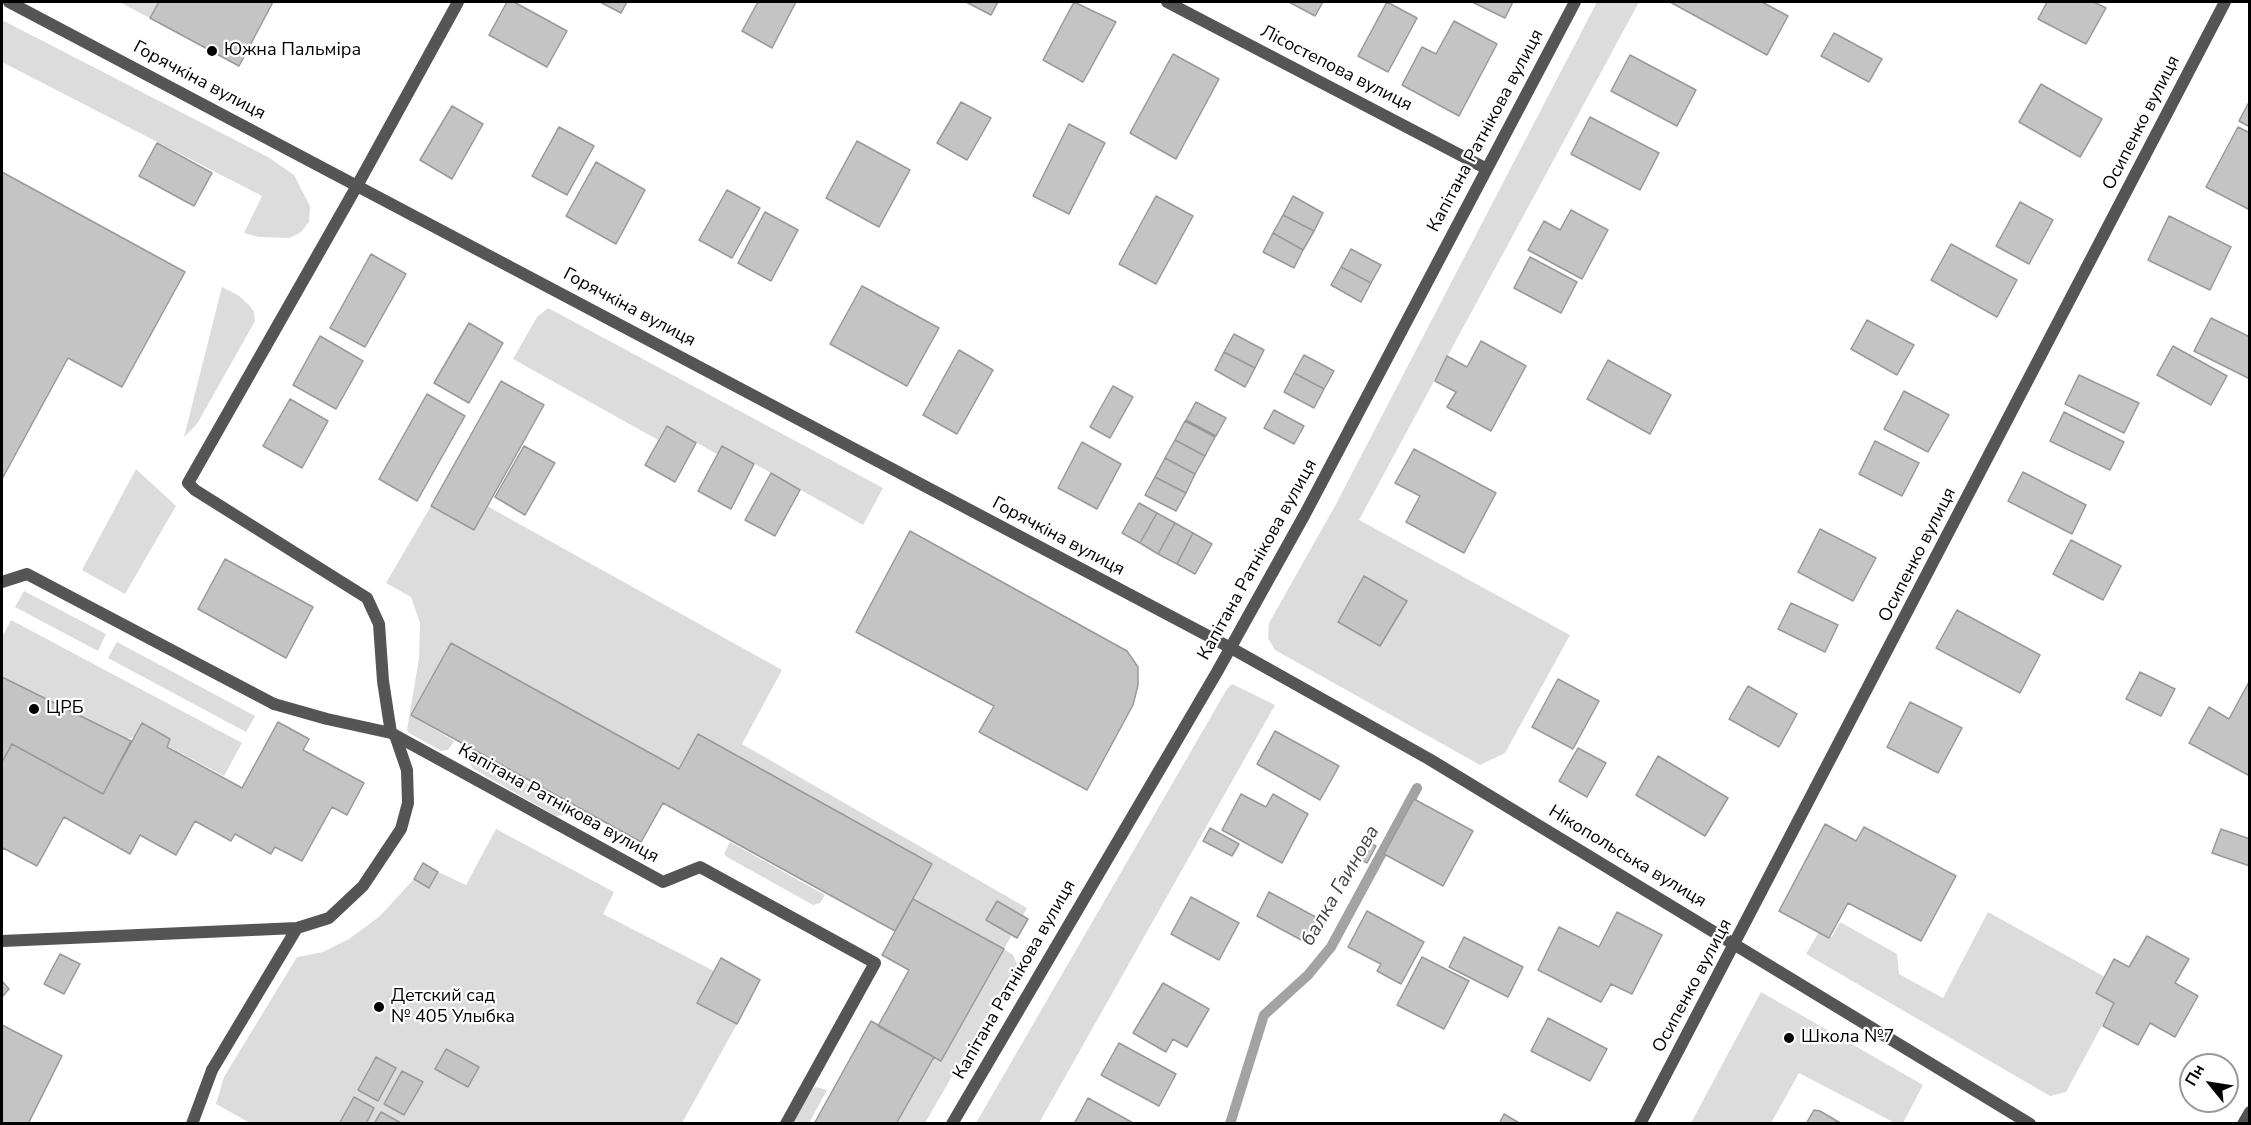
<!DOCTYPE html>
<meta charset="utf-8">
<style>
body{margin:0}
#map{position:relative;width:2251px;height:1125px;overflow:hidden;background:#fff;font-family:"Nunito Sans",sans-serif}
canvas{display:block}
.frame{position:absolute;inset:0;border:3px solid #000;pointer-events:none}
.north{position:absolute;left:2179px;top:1053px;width:60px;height:60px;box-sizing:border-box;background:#fff;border:2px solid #999;border-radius:50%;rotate:300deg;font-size:16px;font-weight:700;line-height:24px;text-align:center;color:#000}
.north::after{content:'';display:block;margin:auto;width:21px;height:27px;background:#000;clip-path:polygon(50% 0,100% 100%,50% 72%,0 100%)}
</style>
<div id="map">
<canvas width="2251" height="1125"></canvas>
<div class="frame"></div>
<div class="north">Пн</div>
</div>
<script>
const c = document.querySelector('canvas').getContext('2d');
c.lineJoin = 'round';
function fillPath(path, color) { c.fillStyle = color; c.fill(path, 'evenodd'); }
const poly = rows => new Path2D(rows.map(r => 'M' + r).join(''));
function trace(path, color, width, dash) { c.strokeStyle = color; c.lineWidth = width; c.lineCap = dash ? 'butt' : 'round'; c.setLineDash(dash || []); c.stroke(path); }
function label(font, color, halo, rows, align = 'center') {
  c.font = font + ' "Nunito Sans",sans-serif'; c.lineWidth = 4.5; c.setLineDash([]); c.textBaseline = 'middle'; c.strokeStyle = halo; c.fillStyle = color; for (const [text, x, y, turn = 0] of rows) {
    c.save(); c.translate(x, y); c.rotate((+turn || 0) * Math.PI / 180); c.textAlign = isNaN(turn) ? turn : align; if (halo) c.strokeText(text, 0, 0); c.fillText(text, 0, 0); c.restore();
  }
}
const green = poly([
 [119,2,159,2,150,18],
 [1597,2,1639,2,1359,520,1570,635,1505,753,1480,765,1275,650,1268,638,1269,623,1335,506],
 [2,20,268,157,294,175,310,206,309,222,300,233,289,238,259,237,244,233,262,196,2,62],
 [222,287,238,295,249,305,254,312,255,321,197,424,184,437],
 [548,308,883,488,863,525,723,446,717,454,667,426,658,440,513,359,537,317],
 [136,469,176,506,125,594,82,570],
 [431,506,474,530,487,506,782,670,742,744,1027,908,1004,949,1013,955,1017,964,925,1123,896,1123,934,1057,941,1061,1004,949,913,899,932,864,698,734,679,769,451,643,410,715,454,741,448,750,441,751,409,733,407,730,419,658,420,623,411,597,386,583],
 [24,591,106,634,98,651,15,607],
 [11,620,242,743,224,776,149,736,118,739,2,677,2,637],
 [117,642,255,716,246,732,108,658],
 [1232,684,1275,705,1039,1123,976,1123,1227,689],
 [474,753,568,807,563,815,556,816,472,768,469,760],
 [496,829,614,892,603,914,714,971,737,1024,682,1123,252,1124,216,1104,224,1077,297,957,323,952,349,939,380,916,414,879,429,888,438,872,466,885],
 [730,842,825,895,820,903,813,905,727,857,724,854],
 [1988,912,2105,977,2114,1003,2066,1092,2050,1096,1806,954,1820,930,1832,937,1840,922,1897,954,1899,974,1943,998],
 [1761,992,1923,1085,1903,1123,1895,1123,1799,1073,1771,1123,1691,1123],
 [816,1087,827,1090,809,1123,793,1124,812,1089]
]);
const stream = poly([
 [1230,1124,1264,1015,1308,975,1331,947,1417,788]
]);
const building = poly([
 [159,2,273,2,239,66,150,18,159,2],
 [507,2,514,2,567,31,547,67,489,35,507,2],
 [600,2,627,2,621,13,600,2],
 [758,2,796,2,772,48,742,31,758,2],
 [966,2,998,2,991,15,966,2],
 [1074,2,1116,22,1083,82,1043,60,1074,2],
 [1289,2,1323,2,1315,16,1289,2],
 [1387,2,1417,18,1388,72,1358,56,1387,2],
 [1472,2,1513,2,1505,18,1472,2],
 [1670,2,1762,2,1788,16,1767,55,1670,2],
 [2047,2,2094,2,2106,8,2086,44,2038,19,2047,2],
 [1454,21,1497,44,1459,116,1402,85,1422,47,1436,54,1454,21],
 [1834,33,1882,59,1869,82,1821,56,1834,33],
 [1173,54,1219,79,1176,159,1130,133,1173,54],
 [1630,55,1696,90,1677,126,1611,91,1630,55],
 [2041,84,2102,119,2080,157,2019,122,2041,84],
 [2250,100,2250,127,2239,121,2250,100],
 [961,102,991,118,967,160,937,143,961,102],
 [452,106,483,124,452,179,420,160,452,106],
 [1590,117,1659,153,1640,190,1571,154,1590,117],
 [1069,124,1105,143,1069,214,1033,196,1069,124],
 [559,127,594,146,567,195,532,176,559,127],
 [2238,127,2250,133,2250,210,2206,187,2238,127],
 [857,141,910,170,879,227,826,198,857,141],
 [157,143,212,173,194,206,139,176,157,143],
 [596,162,645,190,616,244,566,216,596,162],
 [2,172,185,272,122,387,68,358,2,479,2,172],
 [727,190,760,208,732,258,699,240,727,190],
 [1156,196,1193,216,1156,284,1119,264,1156,196],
 [1293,196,1323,213,1314,231,1283,215,1293,196],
 [2020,202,2053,220,2029,264,1996,246,2020,202],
 [1571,210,1608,230,1582,279,1528,250,1544,221,1560,230,1571,210],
 [765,212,798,230,771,281,738,263,765,212],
 [1283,215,1314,231,1303,250,1273,233,1283,215],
 [2169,216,2231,247,2210,290,2148,260,2169,216],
 [1273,233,1303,250,1294,268,1263,252,1273,233],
 [1951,244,2017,280,1997,317,1931,280,1951,244],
 [1351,249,1381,265,1371,283,1341,267,1351,249],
 [371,254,406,274,365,347,330,328,371,254],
 [1530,257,1577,282,1561,313,1514,288,1530,257],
 [1341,267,1371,283,1361,302,1331,285,1341,267],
 [862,286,939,328,907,386,830,344,862,286],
 [2211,318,2250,337,2250,379,2194,351,2211,318],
 [1867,320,1914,345,1897,375,1851,349,1867,320],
 [469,323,503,343,469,403,434,383,469,323],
 [1234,334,1264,350,1255,368,1224,352,1234,334],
 [320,336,363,361,336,409,293,385,320,336],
 [1481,341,1526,366,1491,431,1447,407,1456,392,1435,381,1447,356,1467,367,1481,341],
 [2173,346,2227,376,2211,405,2157,375,2173,346],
 [959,350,993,370,957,434,923,415,959,350],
 [1224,352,1255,368,1245,387,1215,370,1224,352],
 [1304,355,1334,371,1324,389,1294,373,1304,355],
 [1608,360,1671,395,1650,434,1587,399,1608,360],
 [1294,373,1324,389,1314,408,1284,392,1294,373],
 [2079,375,2139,403,2124,433,2065,404,2079,375],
 [501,381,544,405,474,530,431,506,501,381],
 [1113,386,1133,397,1110,438,1090,427,1113,386],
 [1904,391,1949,415,1928,452,1884,429,1904,391],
 [427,394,465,416,417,501,379,479,427,394],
 [290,399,328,421,302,468,263,446,290,399],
 [1196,402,1226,418,1216,436,1186,420,1196,402],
 [1274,410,1304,426,1294,444,1264,428,1274,410],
 [2064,412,2124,442,2110,470,2050,441,2064,412],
 [1185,421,1215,437,1205,456,1175,440,1185,421],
 [667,426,696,443,675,482,645,465,667,426],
 [1175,440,1205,456,1195,474,1165,458,1175,440],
 [1875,441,1919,463,1902,496,1859,474,1875,441],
 [1082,442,1121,464,1097,509,1058,488,1082,442],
 [524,446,555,463,525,515,495,497,524,446],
 [722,446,754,464,731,509,698,491,722,446],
 [1414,449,1496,493,1464,553,1406,522,1420,496,1395,483,1414,449],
 [1165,458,1195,474,1186,493,1155,477,1165,458],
 [2023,472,2086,505,2072,534,2008,501,2023,472],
 [771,473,800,490,775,536,745,520,771,473],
 [1155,477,1186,493,1176,511,1145,495,1155,477],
 [1139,503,1157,513,1140,543,1122,533,1139,503],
 [1157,513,1175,523,1158,554,1140,543,1157,513],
 [1175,523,1193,533,1177,564,1158,554,1175,523],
 [1820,529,1876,558,1853,601,1798,572,1820,529],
 [910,531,1127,651,1138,667,1138,685,1133,705,1087,790,979,732,994,706,856,632,910,531],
 [1193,533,1212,544,1195,574,1177,564,1193,533],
 [2071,540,2121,566,2103,600,2053,574,2071,540],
 [225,559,313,607,286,658,198,609,225,559],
 [1364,576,1407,601,1380,646,1338,622,1364,576],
 [1791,603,1838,625,1825,652,1778,629,1791,603],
 [1957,610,2040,655,2020,693,1936,648,1957,610],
 [451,643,679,769,698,734,932,864,895,931,663,803,641,842,411,715,451,643],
 [2140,672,2175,689,2161,716,2126,699,2140,672],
 [2,677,131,741,103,794,12,744,2,762,2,677],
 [1558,679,1599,701,1573,749,1532,727,1558,679],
 [2250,680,2250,776,2189,743,2209,707,2229,719,2250,680],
 [1748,686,1797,714,1779,747,1729,719,1748,686],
 [1910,702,1962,728,1938,773,1887,747,1910,702],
 [278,722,309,739,303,750,364,783,347,815,332,807,302,861,275,847,271,854,235,834,231,841,195,821,176,855,140,835,130,854,64,817,37,866,3,848,2,851,2,762,12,744,103,794,142,723,170,739,167,747,242,788,278,722],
 [1275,731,1339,766,1320,800,1257,764,1275,731],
 [1578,748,1606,763,1587,797,1559,781,1578,748],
 [1658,756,1728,798,1705,836,1636,795,1658,756],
 [1241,794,1266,807,1273,794,1308,814,1282,863,1222,830,1241,794],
 [1414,799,1473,831,1443,886,1384,854,1414,799],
 [1825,824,1856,841,1864,827,1956,876,1921,941,1848,903,1829,938,1779,911,1825,824],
 [1210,828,1239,844,1232,856,1203,841,1210,828],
 [2221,829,2250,839,2250,866,2212,853,2221,829],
 [1366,841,1376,846,1367,863,1357,858,1366,841],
 [423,863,438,872,429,888,414,879,423,863],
 [1269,892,1325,922,1312,946,1257,916,1269,892],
 [1191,897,1239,923,1219,960,1171,934,1191,897],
 [913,899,1004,949,941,1061,878,1026,909,970,882,955,913,899],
 [997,901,1028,919,1017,938,986,920,997,901],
 [1367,911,1424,942,1401,984,1377,971,1381,964,1348,947,1367,911],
 [1617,912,1662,935,1632,994,1611,984,1601,1002,1538,970,1559,927,1599,947,1617,912],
 [2147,936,2189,959,2175,983,2198,996,2175,1037,2150,1023,2138,1045,2103,1026,2114,1003,2096,993,2114,959,2129,967,2147,936],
 [1464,937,1523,967,1508,997,1449,967,1464,937],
 [60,954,80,964,64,994,44,984,60,954],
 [1422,957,1469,981,1444,1029,1397,1005,1422,957],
 [721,958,760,980,737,1024,697,1003,721,958],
 [2,981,9,989,2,997,2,981],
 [1163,983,1209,1009,1187,1047,1173,1039,1166,1052,1133,1033,1163,983],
 [1548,1018,1607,1049,1590,1081,1531,1051,1548,1018],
 [871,1021,934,1057,896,1124,814,1124,871,1021],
 [2,1025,62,1056,28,1124,2,1124,2,1025],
 [1119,1043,1176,1074,1159,1106,1101,1075,1119,1043],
 [446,1049,479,1067,468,1087,435,1069,446,1049],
 [376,1057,396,1068,378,1101,358,1090,376,1057],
 [402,1071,423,1082,404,1115,384,1104,402,1071],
 [354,1097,374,1108,366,1124,339,1124,354,1097],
 [1088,1098,1135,1124,1074,1124,1088,1098],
 [1814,1110,1820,1111,1842,1124,1806,1124,1814,1110],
 [381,1112,401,1123,401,1124,374,1124,381,1112],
 [1504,1114,1521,1124,1499,1124,1504,1114]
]);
const lane = poly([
 [274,704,327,719,391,733,663,882,700,867,875,963,786,1124],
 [391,733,383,681,379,624,367,598,195,490,188,483,358,184,458,2],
 [2,941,297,928,329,918,363,886,401,829,408,803,407,770,395,735],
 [212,1070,297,928]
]);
const street = poly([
 [9,2,1231,648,1429,759,2030,1124],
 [1167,2,1487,169],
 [2,582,27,574,274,704],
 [192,1124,212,1070],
 [952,1124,1217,672,1305,514,1575,2],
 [1640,1124,2225,2],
 [2243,1124,2250,1112]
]);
const markers = [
 [212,51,6,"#000"],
 [34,709,6,"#000"],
 [379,1007,6,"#000"],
 [1789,1038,6,"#000"]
];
const poiNames = [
 ["Южна Пальміра",224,51],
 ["ЦРБ",46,709],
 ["Детский сад",391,997],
 ["№ 405 Улыбка",391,1018],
 ["Школа №7",1801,1038]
];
const streetNames = [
 ["Лісостепова вулиця",1336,69,27],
 ["Горячкіна вулиця",199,81,28],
 ["Осипенко вулиця",2142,123,-63],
 ["Капітана Ратнікова вулиця",1486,131,-62],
 ["Горячкіна вулиця",629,308,28],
 ["Горячкіна вулиця",1058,537,28],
 ["Осипенко вулиця",1918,555,-63],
 ["Капітана Ратнікова вулиця",1258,560,-61],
 ["Капітана Ратнікова вулиця",558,804,29],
 ["Нікопольська вулиця",1627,857,31],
 ["Капітана Ратнікова вулиця",1015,980,-60],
 ["Осипенко вулиця",1693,986,-62]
];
const waterNames = [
 ["балка Гаинова",1341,886,-60]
];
fillPath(green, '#dcdcdc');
trace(stream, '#a3a3a3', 10);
fillPath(building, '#c4c4c4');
trace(building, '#999', 1.5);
trace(lane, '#555', 12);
trace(street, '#555', 12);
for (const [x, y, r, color] of markers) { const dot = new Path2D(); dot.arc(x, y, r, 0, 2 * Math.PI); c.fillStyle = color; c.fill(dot); trace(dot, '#fff', 2); }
label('18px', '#000', '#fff', poiNames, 'left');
label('18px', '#000', '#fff', streetNames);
label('italic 20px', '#444', '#fff', waterNames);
</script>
